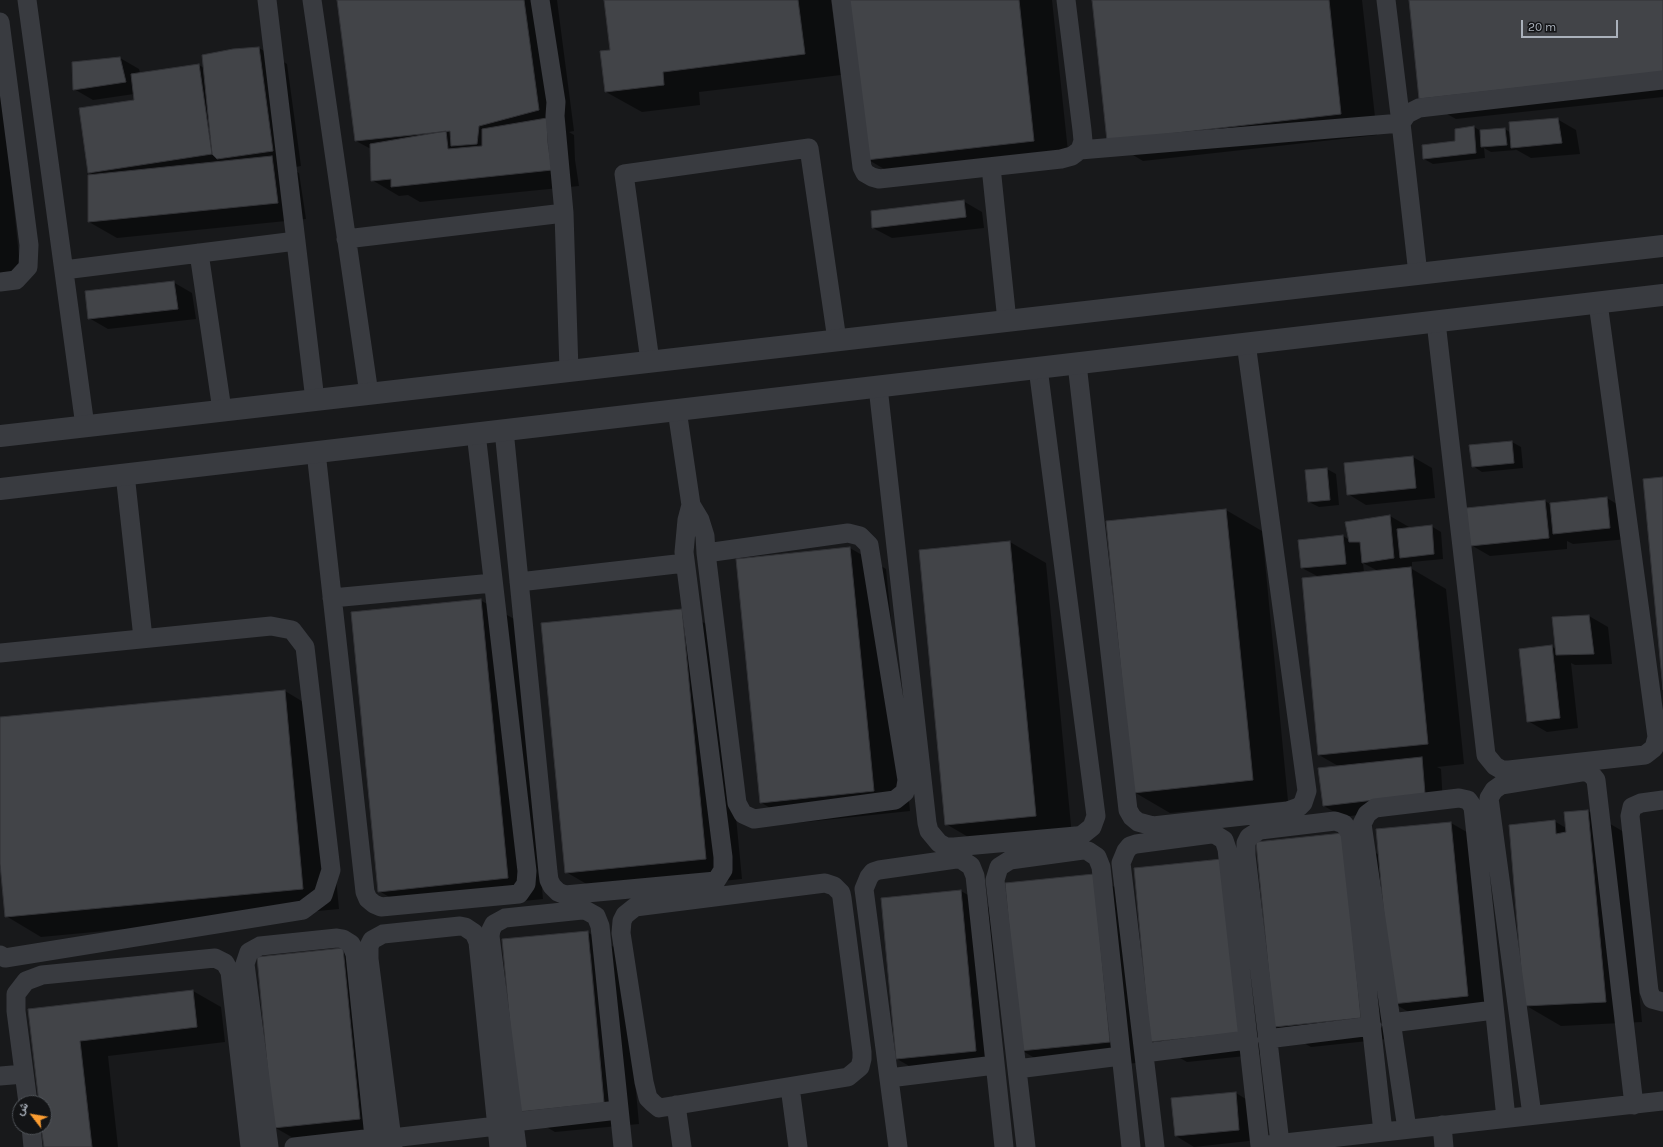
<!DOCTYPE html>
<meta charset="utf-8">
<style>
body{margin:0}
#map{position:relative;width:1663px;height:1147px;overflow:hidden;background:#18191b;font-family:Karla,Vazirmatn,sans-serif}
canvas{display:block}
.north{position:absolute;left:12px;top:1095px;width:40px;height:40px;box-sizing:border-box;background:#131416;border:1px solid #4f5358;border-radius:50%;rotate:301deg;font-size:11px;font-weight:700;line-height:16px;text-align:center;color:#aab1bb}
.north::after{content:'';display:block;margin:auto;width:14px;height:18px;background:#fa9c31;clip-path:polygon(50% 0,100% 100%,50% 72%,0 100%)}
.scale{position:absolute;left:1521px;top:20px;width:97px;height:18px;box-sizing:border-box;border:2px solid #aab1bb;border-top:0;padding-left:5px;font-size:12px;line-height:14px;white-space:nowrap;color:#aab1bb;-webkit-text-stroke:3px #131416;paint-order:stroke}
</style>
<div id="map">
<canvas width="1663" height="1147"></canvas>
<div class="north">ش</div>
<div class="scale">20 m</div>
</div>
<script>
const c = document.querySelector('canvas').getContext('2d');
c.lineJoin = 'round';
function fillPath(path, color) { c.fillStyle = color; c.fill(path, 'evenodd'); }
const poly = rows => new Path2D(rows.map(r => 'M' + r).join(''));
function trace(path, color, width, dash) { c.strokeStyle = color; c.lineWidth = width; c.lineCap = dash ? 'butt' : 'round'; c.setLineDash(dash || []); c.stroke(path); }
const shadow = poly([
 [338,0,557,0,574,131,569,132,574,135,575,160,579,186,420,202,408,195,399,196,372,180,371,149,356,141],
 [605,0,831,0,841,75,699,92,700,105,642,112,606,92,611,51],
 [850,0,1052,0,1069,161,903,180,867,159],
 [1093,0,1362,0,1377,135,1143,161,1108,140],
 [1410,0,1663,0,1663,97,1456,119,1420,99],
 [259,48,287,64,301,166,290,168,299,173,306,219,117,238,89,222,94,175,89,172,135,101,134,94,93,100,74,89,120,58,139,69,140,73,199,65,204,68],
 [0,70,21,276,0,280],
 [1557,119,1576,130,1580,154,1531,158,1515,149,1516,150,1491,152,1484,148,1485,158,1433,164,1424,159,1456,141,1474,127,1481,131,1505,129,1511,133],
 [963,201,982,212,984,228,892,238,873,228],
 [173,282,192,293,196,319,108,329,89,318],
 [1512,442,1521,447,1523,468,1482,472,1473,466,1470,446],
 [1413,457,1432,468,1435,498,1366,505,1348,494],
 [1327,469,1336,474,1339,505,1319,507,1309,502],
 [1607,498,1625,509,1628,539,1573,544,1567,541,1567,549,1490,556,1471,545,1545,501,1550,504],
 [1226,510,1262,531,1288,801,1170,813,1134,792,1108,522],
 [1390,516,1409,527,1409,529,1431,526,1441,532,1443,559,1412,562,1412,569,1446,589,1464,764,1437,767,1441,769,1443,804,1343,817,1324,806,1340,767,1319,755,1319,577,1302,568,1343,536,1350,540],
 [1363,563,1378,571,1364,573],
 [1010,542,1046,563,1072,836,982,845,946,824],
 [850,548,886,569,910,811,796,823,760,802,737,560],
 [480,600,516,620,543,899,415,912,379,891],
 [682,610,718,631,742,879,602,893,566,872],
 [1589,616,1608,627,1612,664,1575,665,1571,663,1578,728,1547,732,1528,721,1551,646,1556,649],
 [285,691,320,712,339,909,41,937,6,916,0,853,0,718],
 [1588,811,1624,832,1642,1022,1561,1026,1525,1005,1554,821,1566,828],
 [1451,823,1479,839,1496,1012,1421,1019,1393,1003,1397,1038,1311,1047,1275,1027,1343,834,1379,855,1377,830],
 [1222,860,1275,1053,1187,1062,1151,1041],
 [1094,875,1130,896,1146,1062,1057,1071,1021,1050],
 [961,891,989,907,1004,1066,925,1075,897,1059],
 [587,932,623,952,639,1124,555,1132,519,1111],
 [589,954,591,954,605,1108,603,1108],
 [343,949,379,970,395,1139,309,1147,274,1127],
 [193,991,221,1007,225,1042,108,1056,118,1147,45,1147,42,1127,44,1127,44,1103,40,1103,29,1010],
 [1236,1093,1254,1104,1258,1140,1194,1147,1176,1136]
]);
const building = poly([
 [337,0,524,0,539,110,479,126,477,144,451,146,450,131,355,141,337,0],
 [604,0,798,0,805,54,663,72,664,85,605,92,600,51,610,50,604,0],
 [849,0,1019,0,1034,141,866,160,849,0],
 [1092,0,1329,0,1341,114,1107,141,1092,0],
 [1409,0,1663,0,1663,72,1419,99,1409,0],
 [259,47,273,151,217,159,212,154,202,55,233,49,259,47],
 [120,57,126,82,73,90,72,62,120,57],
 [199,64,212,154,88,173,79,108,134,100,131,74,199,64],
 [547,118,548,143,552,170,391,187,391,179,371,181,370,144,446,131,448,149,482,146,482,129,547,118],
 [1558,118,1562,143,1511,148,1509,122,1558,118],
 [1474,126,1476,153,1423,159,1422,145,1455,141,1455,129,1474,126],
 [1505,128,1507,145,1481,147,1480,130,1505,128],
 [272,156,278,203,88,222,88,175,272,156],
 [964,200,966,217,872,228,871,211,964,200],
 [174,281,178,309,88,319,85,291,174,281],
 [1512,441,1514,463,1472,467,1469,445,1512,441],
 [1413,456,1416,488,1347,495,1344,463,1413,456],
 [1327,468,1330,500,1308,502,1305,470,1327,468],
 [1663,477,1663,690,1643,479,1663,477],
 [1607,497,1610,528,1553,534,1550,503,1607,497],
 [1545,500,1549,538,1470,546,1466,508,1545,500],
 [1226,509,1253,780,1133,793,1106,521,1226,509],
 [1390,515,1394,558,1362,563,1360,542,1349,542,1345,522,1390,515],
 [1432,525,1434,554,1400,558,1397,529,1432,525],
 [1343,535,1346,564,1301,568,1298,540,1343,535],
 [1010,541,1036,816,945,825,919,550,1010,541],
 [850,547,874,791,760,803,736,559,850,547],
 [1411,567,1428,744,1318,755,1302,578,1411,567],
 [481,599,508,878,378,892,351,612,481,599],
 [682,609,706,859,565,873,541,623,682,609],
 [1589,615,1594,654,1556,655,1552,617,1589,615],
 [1552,645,1560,718,1527,722,1519,649,1552,645],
 [285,690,303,889,5,917,0,864,0,717,285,690],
 [1422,757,1425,794,1323,806,1318,768,1422,757],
 [1588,810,1606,1002,1524,1006,1509,825,1555,820,1556,834,1566,832,1564,812,1588,810],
 [1451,822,1468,996,1392,1004,1376,829,1451,822],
 [1343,833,1361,1018,1274,1027,1256,842,1343,833],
 [1222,859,1239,1033,1150,1042,1134,868,1222,859],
 [1094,874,1110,1042,1020,1051,1005,883,1094,874],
 [961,890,976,1051,896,1059,881,898,961,890],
 [588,931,604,1103,518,1112,502,939,588,931],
 [343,948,360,1119,273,1128,257,957,343,948],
 [193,990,197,1027,80,1041,92,1147,44,1147,41,1127,44,1127,44,1103,39,1103,28,1009,193,990],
 [1236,1092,1239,1130,1175,1136,1171,1098,1236,1092]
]);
const service = poly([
 [27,0,85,426],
 [267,0,315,400],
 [312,0,369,394],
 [540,0,556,102,555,116,564,213,569,371],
 [841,0,862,167,865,173,872,177,879,179,1061,159,1072,156,1080,150,1083,141,1082,130,1066,0],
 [0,22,29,245,28,267,16,280,0,282],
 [1080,150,1401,123,1386,0],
 [991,167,1007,321],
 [346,239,564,213],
 [199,253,222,410],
 [64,270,296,241],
 [1418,274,1401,123,1407,114,1419,108,1663,80],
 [1436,322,1486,755,1495,766,1502,770,1509,770,1645,755,1654,748,1657,737,1598,303],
 [650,361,624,174,809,148,837,340],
 [1077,364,1128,810,1132,817,1138,822,1153,826,1288,811,1299,807,1303,803,1307,791,1246,343],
 [878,387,927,823,929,831,939,843,946,847,954,847,1076,836,1082,835,1092,827,1096,816,1038,368],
 [677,410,691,505,700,520,705,536,706,553,737,803,743,814,754,819,895,800,905,792,907,780,869,545,860,536,848,533,706,553],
 [504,430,548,872,549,880,552,886,558,892,565,895,716,881,723,870,723,857,684,552,687,520,691,505],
 [316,452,365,892,368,899,374,904,381,907,519,894,526,884,527,871,476,433],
 [125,474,143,638],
 [519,582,685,563],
 [332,598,493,583],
 [0,653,271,626,292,630,305,647,331,870,323,895,303,910,5,958,0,955],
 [1663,800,1641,803,1632,807,1630,816,1649,991,1652,999,1663,1002],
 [825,883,834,886,841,893,842,898,862,1052,862,1059,860,1067,848,1077,659,1108,653,1103,648,1098,644,1082,621,933,622,921,625,915,635,907,825,883],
 [1391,1023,1494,1010],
 [1267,1039,1372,1026],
 [1144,1053,1247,1040],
 [1017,1069,1121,1056],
 [0,1076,24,1074],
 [889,1078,995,1065],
 [790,1087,798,1147],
 [28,1103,16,1011,16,994,26,981,42,975,215,958,225,963,230,972,250,1147],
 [676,1105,682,1147],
 [1532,1115,1489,798,1494,790,1501,785,1581,772,1587,772,1592,775,1596,780,1634,1105],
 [514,1122,618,1110],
 [1442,1125,1444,1147],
 [31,1127,33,1147],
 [1407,1129,1362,824,1367,814,1375,808,1459,798,1468,800,1473,807,1506,1118],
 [392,1138,497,1126],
 [1280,1143,1246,855,1246,843,1249,837,1260,830,1335,821,1344,824,1350,833,1383,1132],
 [1267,1145,1663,1101],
 [269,1147,245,964,249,952,260,946,337,938,343,939,351,944,355,954,375,1147],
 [294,1147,374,1138],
 [393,1147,369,959,369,946,372,940,383,934,460,926,465,927,474,933,478,942,499,1147],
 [517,1147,490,936,491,930,494,924,505,918,582,910,587,911,596,916,600,926,623,1147],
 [898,1147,864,889,869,877,873,872,879,870,956,859,962,860,971,866,975,876,1004,1147],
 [1026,1147,995,880,999,867,1010,860,1083,850,1088,851,1097,857,1101,867,1131,1147],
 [1155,1147,1121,863,1126,851,1130,846,1136,844,1211,834,1216,835,1224,840,1227,849,1260,1146]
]);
const minor = poly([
 [0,436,1663,246],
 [0,489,1663,295]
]);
fillPath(shadow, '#0007');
fillPath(building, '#424448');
trace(building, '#323337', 1);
trace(service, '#393b40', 19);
trace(minor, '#393b40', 22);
</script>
